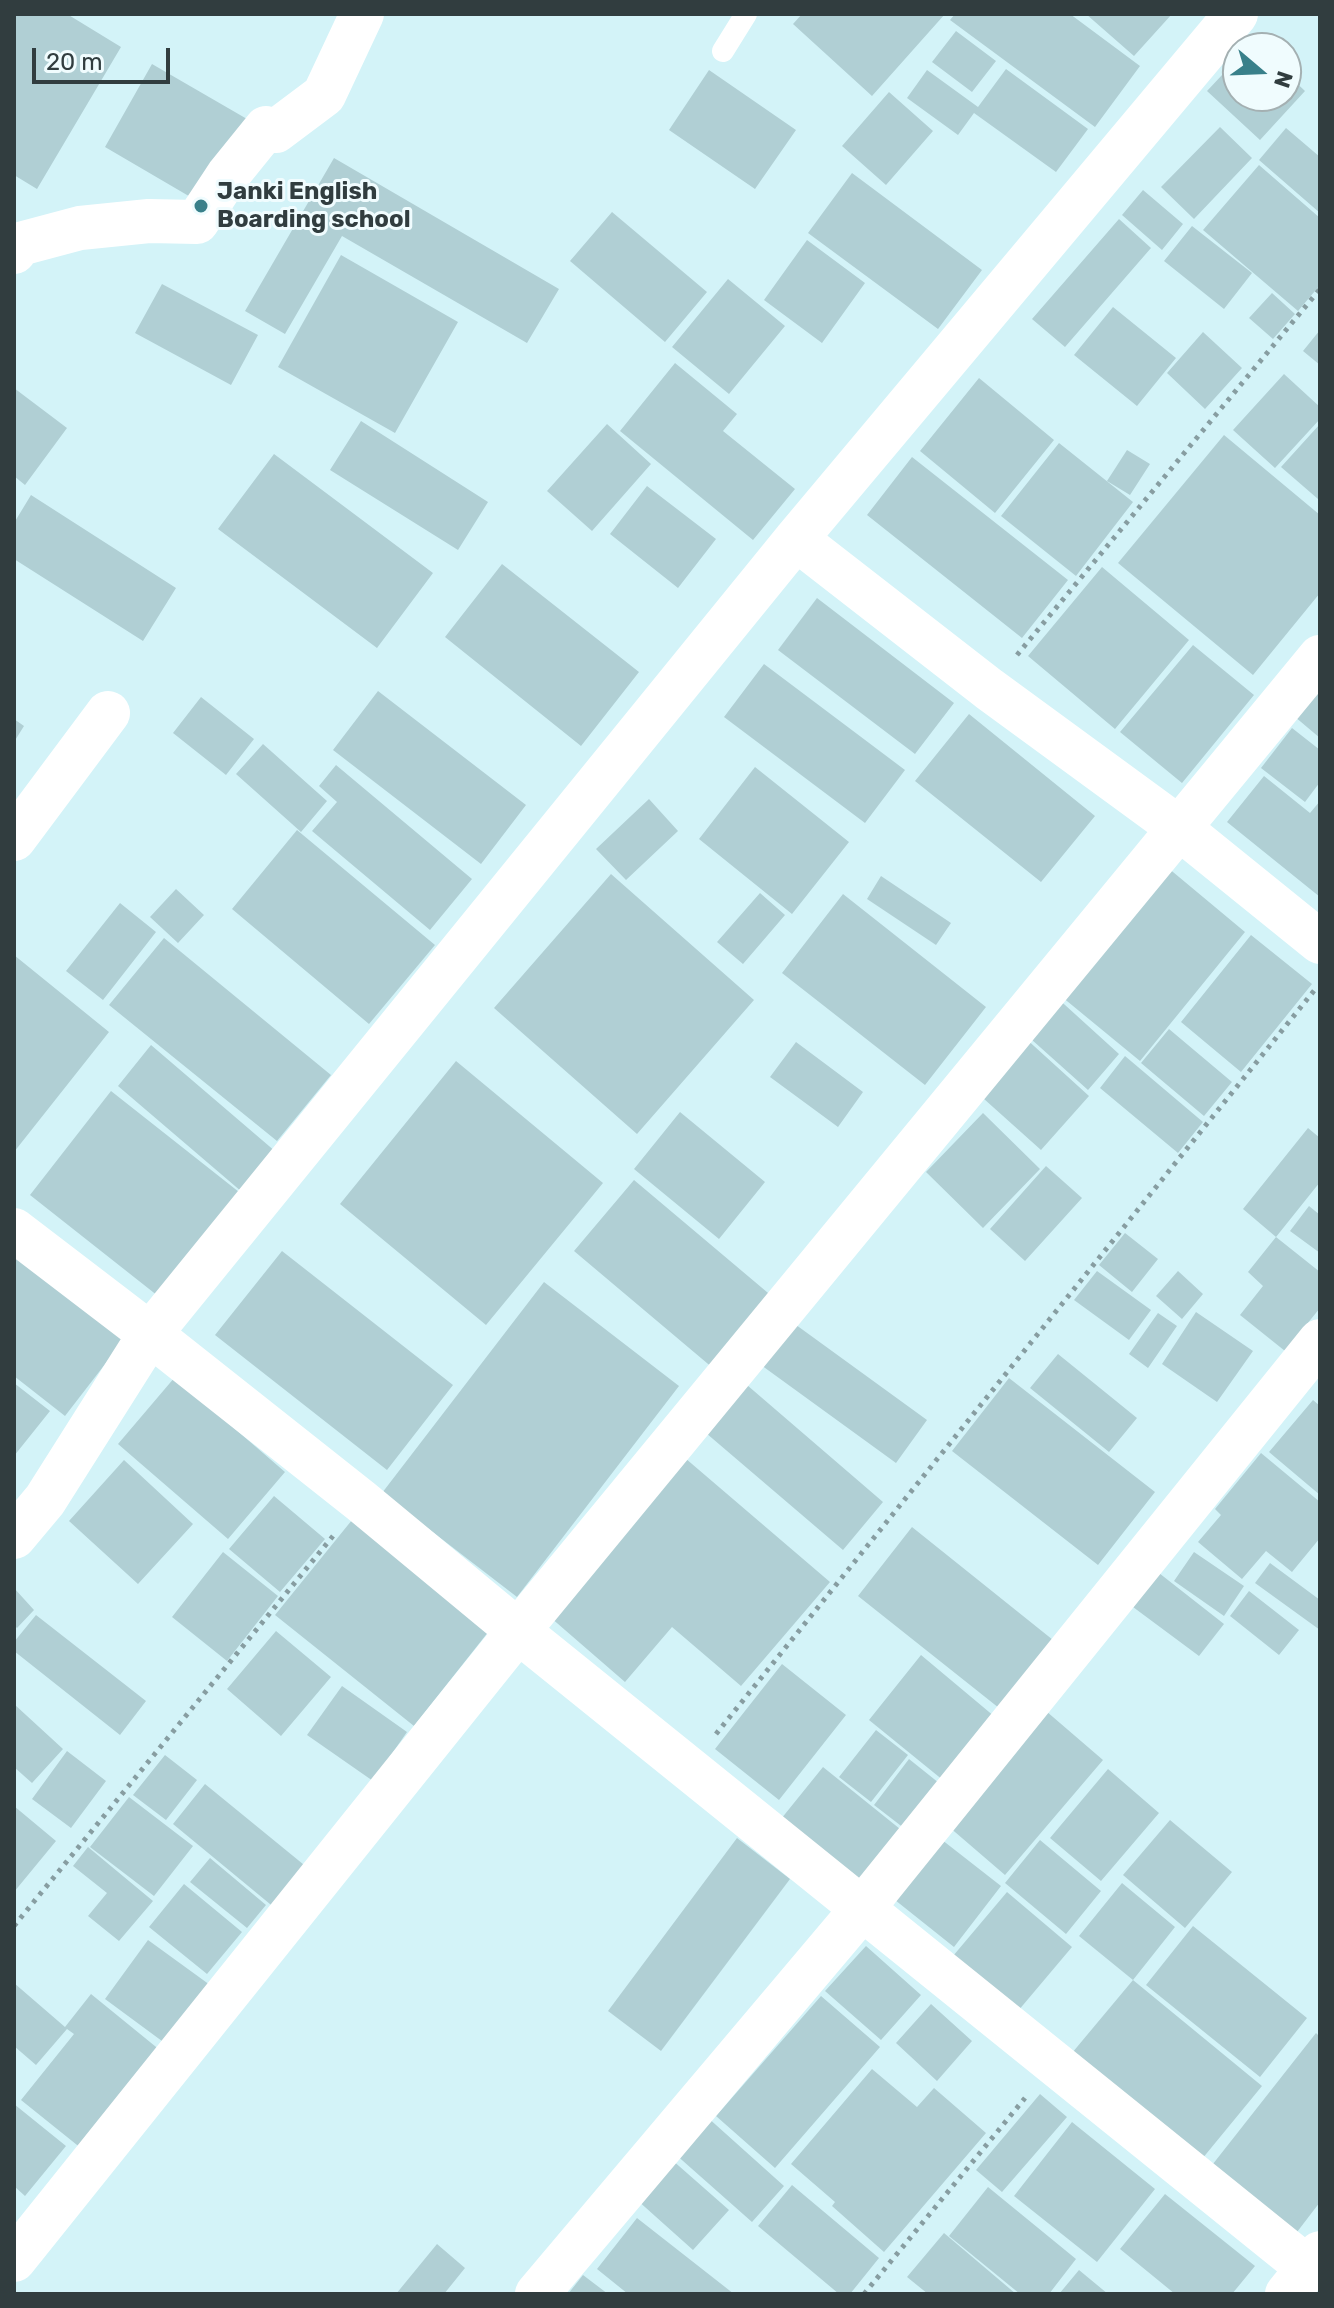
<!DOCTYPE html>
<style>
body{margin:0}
#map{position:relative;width:1334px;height:2308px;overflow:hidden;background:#d3f3f8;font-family:Rubik,sans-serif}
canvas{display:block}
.frame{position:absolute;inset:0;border:16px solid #313d3f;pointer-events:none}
.north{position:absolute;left:1222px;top:32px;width:80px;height:80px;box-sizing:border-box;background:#f0fcfe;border:2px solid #a4b0b2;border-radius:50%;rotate:109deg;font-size:22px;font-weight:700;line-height:32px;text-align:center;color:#313d3f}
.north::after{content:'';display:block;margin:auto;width:28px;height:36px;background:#39808a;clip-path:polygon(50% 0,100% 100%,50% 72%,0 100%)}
.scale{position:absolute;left:32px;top:48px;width:138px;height:36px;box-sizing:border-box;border:4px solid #313d3f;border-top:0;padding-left:10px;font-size:24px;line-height:28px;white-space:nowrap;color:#313d3f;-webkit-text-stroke:6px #f0fcfe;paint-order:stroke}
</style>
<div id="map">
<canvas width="1334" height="2308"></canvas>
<div class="frame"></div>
<div class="north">N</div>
<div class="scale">20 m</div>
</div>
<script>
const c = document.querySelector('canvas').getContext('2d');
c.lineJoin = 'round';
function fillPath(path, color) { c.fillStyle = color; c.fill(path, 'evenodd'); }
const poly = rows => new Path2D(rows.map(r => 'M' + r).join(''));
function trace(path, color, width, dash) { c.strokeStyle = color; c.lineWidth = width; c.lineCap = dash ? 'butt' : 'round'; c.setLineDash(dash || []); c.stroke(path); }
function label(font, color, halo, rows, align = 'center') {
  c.font = font + ' Rubik,sans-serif'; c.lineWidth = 6; c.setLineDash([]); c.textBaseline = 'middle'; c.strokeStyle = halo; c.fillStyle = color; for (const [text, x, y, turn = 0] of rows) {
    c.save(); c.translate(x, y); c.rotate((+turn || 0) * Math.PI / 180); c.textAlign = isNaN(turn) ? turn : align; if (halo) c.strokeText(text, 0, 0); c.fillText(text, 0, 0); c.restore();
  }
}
const building = poly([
 [14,14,67,14,121,47,37,189,14,175],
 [802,14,945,14,872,96,793,24],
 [955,14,1070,14,1140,66,1095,127,950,20],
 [1086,14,1172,14,1134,56],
 [956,31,996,61,972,92,932,62],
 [1238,58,1238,96,1286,96,1286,73,1305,91,1260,140,1207,91],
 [152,64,247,119,199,202,105,147],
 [1006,69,1088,129,1056,172,974,113,958,135,907,98,927,70,978,107],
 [709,70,796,130,755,189,669,130],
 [889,92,933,131,886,185,842,146],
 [1220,127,1252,158,1194,219,1161,187],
 [1286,128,1320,157,1320,213,1259,160],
 [334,158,559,289,527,343,342,236,285,334,245,311],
 [1259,165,1320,218,1320,285,1298,311,1203,230],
 [852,173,982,270,938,329,808,233],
 [1143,190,1183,224,1162,250,1122,215],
 [612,212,707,292,665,342,570,261],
 [1119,219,1151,248,1065,347,1032,319],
 [1192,226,1252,273,1224,309,1164,261],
 [807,240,865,283,822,343,764,300],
 [341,255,458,322,395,433,278,367],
 [728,279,785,326,729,394,672,347],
 [162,284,258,335,231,385,135,333],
 [1272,293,1295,314,1273,339,1249,318],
 [1113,307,1176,358,1137,406,1074,355],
 [1320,330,1320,365,1303,351],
 [1203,332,1242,368,1205,409,1167,373],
 [675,363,737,414,723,431,795,489,753,540,620,431],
 [1284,374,1320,407,1320,419,1275,468,1233,430],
 [979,378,1054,440,995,513,920,451],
 [14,388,67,428,25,485,14,476],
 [361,421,488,502,458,550,330,470],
 [607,424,651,464,592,531,547,491],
 [1320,424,1320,497,1318,499,1281,467],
 [1224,435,1320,515,1320,593,1253,675,1118,563],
 [1059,443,1133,502,1076,576,1001,516],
 [1127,450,1150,464,1130,495,1107,481],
 [274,454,433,573,377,648,218,529],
 [912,457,1068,580,1022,638,867,515],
 [647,486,716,539,678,588,610,534],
 [31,495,176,588,143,641,14,559,14,523],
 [502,564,639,672,581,746,445,637],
 [1102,567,1189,640,1115,729,1028,656],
 [817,598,954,703,915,754,778,650],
 [1193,645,1254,695,1182,783,1120,732],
 [764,664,905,770,865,823,724,717],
 [1320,673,1320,738,1288,711],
 [378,691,526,805,481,864,333,750],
 [201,697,254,739,226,775,173,733],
 [969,714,1095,816,1041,882,915,781],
 [14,719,24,726,14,742],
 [1292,728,1320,750,1320,782,1305,802,1261,768],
 [263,744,327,801,301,832,236,774],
 [336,765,472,879,430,930,312,831,337,802,319,786],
 [755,767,849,842,792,914,699,839],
 [1264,776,1310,813,1320,801,1320,897,1227,822],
 [649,799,678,831,626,880,596,849],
 [297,830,435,945,369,1024,232,909],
 [1161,862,1245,932,1140,1061,1056,992],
 [611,874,754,1000,637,1134,494,1008],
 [881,876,951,923,936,945,867,899],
 [176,889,204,915,178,943,150,917],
 [760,893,785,915,743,964,717,942],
 [843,894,986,1007,925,1085,782,973],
 [120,903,156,932,103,1000,66,971],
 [1251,935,1312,984,1241,1072,1181,1022],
 [164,938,331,1075,277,1141,109,1005],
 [14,955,109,1032,14,1152],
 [1054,995,1119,1054,1088,1090,1022,1031],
 [1169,1029,1232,1082,1204,1116,1141,1063],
 [1023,1036,1089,1096,1041,1150,974,1090],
 [796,1042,863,1092,838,1127,770,1077],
 [151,1045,276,1152,242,1192,118,1086],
 [1125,1056,1203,1122,1178,1153,1100,1088],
 [456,1061,603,1183,486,1325,340,1204],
 [111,1091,239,1192,158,1296,30,1195],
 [680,1112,765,1182,719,1239,634,1169],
 [983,1113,1040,1169,983,1228,926,1172],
 [1308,1128,1320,1138,1320,1182,1276,1237,1243,1209],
 [1046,1166,1082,1198,1025,1261,990,1229],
 [634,1180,774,1298,714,1369,574,1251],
 [1309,1206,1320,1215,1320,1253,1290,1231],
 [1125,1233,1158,1259,1132,1292,1099,1265],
 [1276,1237,1320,1272,1320,1308,1285,1351,1240,1315,1263,1286,1248,1272],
 [14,1251,126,1337,65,1416,14,1376],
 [282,1251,453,1385,387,1470,215,1335],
 [1097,1271,1151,1310,1129,1340,1074,1300],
 [1178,1271,1203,1294,1182,1319,1156,1296],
 [544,1282,679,1386,517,1597,382,1493],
 [1196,1312,1253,1351,1217,1402,1162,1364],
 [1158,1313,1177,1326,1148,1368,1129,1354],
 [792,1322,927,1420,896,1463,761,1365],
 [1058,1354,1137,1418,1109,1452,1030,1388],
 [175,1377,285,1472,228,1539,118,1444],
 [1009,1378,1155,1492,1098,1565,952,1451],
 [14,1383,50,1411,14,1456],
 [747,1385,883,1502,843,1550,706,1433],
 [1313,1400,1320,1406,1320,1495,1269,1452],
 [1261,1453,1320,1502,1320,1538,1292,1572,1266,1551,1242,1579,1198,1542,1221,1515,1215,1509],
 [685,1458,830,1582,741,1686,672,1627,625,1682,550,1617],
 [124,1460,193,1524,138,1584,69,1521],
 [274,1496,325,1539,280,1592,229,1549],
 [352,1520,489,1631,414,1726,275,1615],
 [912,1527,1053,1640,999,1708,858,1596],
 [223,1552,278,1596,227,1661,172,1617],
 [1194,1552,1244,1586,1224,1616,1174,1581],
 [1270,1563,1320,1600,1320,1630,1255,1583],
 [1159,1573,1224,1624,1199,1656,1133,1607],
 [14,1588,34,1610,17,1628,14,1625],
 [1249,1591,1299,1630,1279,1655,1230,1616],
 [36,1615,146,1701,120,1735,14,1651,14,1642],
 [276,1631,331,1677,281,1736,227,1689],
 [921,1655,1001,1722,949,1785,869,1720],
 [782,1664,846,1715,779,1800,715,1749],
 [342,1686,407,1732,373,1781,307,1735],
 [14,1704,63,1749,32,1783,14,1767],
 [1046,1711,1103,1760,1005,1875,948,1826],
 [876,1730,908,1755,871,1802,839,1777],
 [67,1751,106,1781,71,1828,32,1799],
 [165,1755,197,1780,166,1820,133,1795],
 [909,1759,944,1787,909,1832,874,1805],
 [823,1767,905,1833,861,1886,781,1819],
 [1108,1769,1159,1813,1101,1881,1050,1838],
 [205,1784,309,1869,276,1909,173,1824],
 [129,1797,193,1846,154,1896,90,1847],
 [14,1806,56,1841,14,1892],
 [1170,1820,1232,1872,1185,1928,1123,1875],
 [937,1836,1001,1886,954,1947,890,1896],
 [737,1838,790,1879,661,2051,608,2011],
 [1040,1840,1101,1891,1066,1934,1005,1883],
 [88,1847,153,1901,119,1941,88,1916,107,1893,73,1866],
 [210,1858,266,1905,247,1928,190,1882],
 [1122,1883,1175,1927,1133,1980,1079,1936],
 [184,1884,242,1932,207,1974,149,1927],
 [1007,1892,1072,1947,1018,2011,953,1956],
 [1193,1926,1307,2018,1260,2077,1146,1985],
 [148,1940,210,1985,166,2044,105,1999],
 [866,1946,921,1995,881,2040,825,1991],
 [1133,1980,1262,2086,1202,2159,1072,2053],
 [14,1983,65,2027,91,1994,161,2051,82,2149,21,2100,74,2034,67,2029,36,2065,14,2046],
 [821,1996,880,2047,775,2168,716,2116],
 [931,2004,972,2041,937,2081,896,2043],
 [1316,2033,1320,2037,1320,2202,1294,2236,1209,2169],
 [872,2069,917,2107,934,2088,986,2133,884,2252,832,2206,835,2202,791,2164],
 [1040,2094,1067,2117,1002,2192,976,2170],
 [14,2104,66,2146,25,2196,14,2186],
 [706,2116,784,2186,752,2222,674,2153],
 [1072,2122,1155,2189,1097,2262,1014,2196],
 [671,2159,729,2210,693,2250,636,2199],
 [792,2185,879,2258,850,2294,839,2294,758,2226],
 [988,2187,1076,2259,1049,2294,1020,2294,949,2236],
 [1165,2194,1255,2266,1232,2294,1175,2294,1120,2249],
 [637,2218,734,2294,628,2294,597,2269],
 [944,2233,1016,2294,928,2294,907,2277],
 [437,2244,465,2268,444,2294,396,2294],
 [1079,2270,1108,2294,1059,2294],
 [583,2275,608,2294,568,2294]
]);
const path = poly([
 [1017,655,1320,289],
 [716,1734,1317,987],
 [14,1926,333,1536],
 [864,2294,1025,2098]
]);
const service = poly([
 [723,51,746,14]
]);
const minor = poly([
 [14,252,20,244,80,228,149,221,197,222,228,175,266,128,276,131,324,95,362,14],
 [796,539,989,689,1179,828,1320,942],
 [14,839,108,713],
 [14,1230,150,1334,361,1501,518,1631,1308,2268],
 [14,1537,45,1500,150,1334,796,539,1236,14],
 [14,2260,518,1631,1320,657],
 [537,2294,862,1909,1320,1341]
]);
const tertiary = poly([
 [1287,2294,1320,2253]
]);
const markers = [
 [201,206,8,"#39808a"]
];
const poiNames = [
 ["Janki English",217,192],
 ["Boarding school",217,220]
];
fillPath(building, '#b0cfd4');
trace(path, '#879da1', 5, [4, 6]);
trace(service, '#fff', 22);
trace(minor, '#fff', 44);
trace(tertiary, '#fff', 44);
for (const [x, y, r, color] of markers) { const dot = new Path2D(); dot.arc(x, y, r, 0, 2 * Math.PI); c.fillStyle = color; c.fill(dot); trace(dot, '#f0fcfe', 3); }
label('bold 24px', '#313d3f', '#f0fcfe', poiNames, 'left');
</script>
